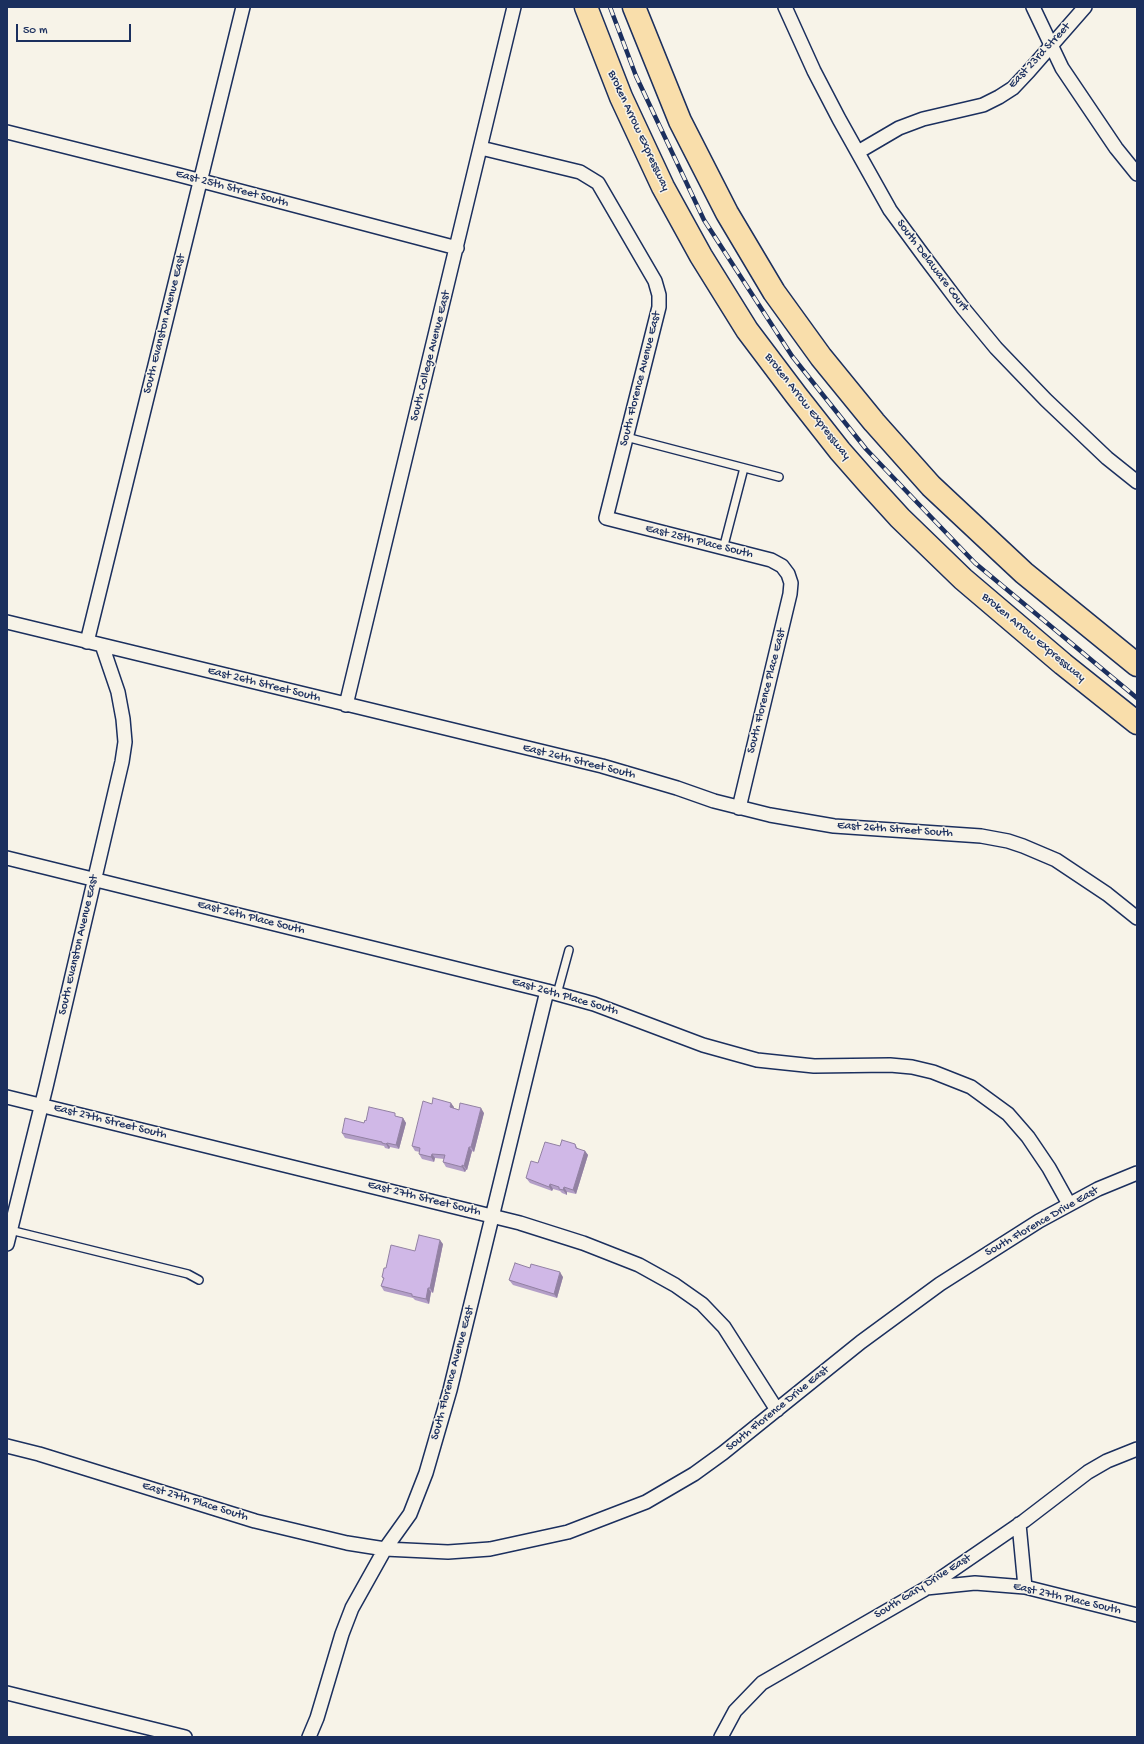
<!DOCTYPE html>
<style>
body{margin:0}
#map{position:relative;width:1144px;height:1744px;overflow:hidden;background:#f7f3e8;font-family:"Gochi Hand",sans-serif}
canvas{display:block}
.frame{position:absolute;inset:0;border:8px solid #1b2f5e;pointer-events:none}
.scale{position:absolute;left:16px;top:24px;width:115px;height:18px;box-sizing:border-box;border:2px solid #1b2f5e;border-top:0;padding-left:5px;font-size:12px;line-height:14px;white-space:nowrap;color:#1b2f5e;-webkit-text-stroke:3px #f7f3e8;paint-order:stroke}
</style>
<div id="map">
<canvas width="1144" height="1744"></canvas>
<div class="frame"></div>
<div class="scale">50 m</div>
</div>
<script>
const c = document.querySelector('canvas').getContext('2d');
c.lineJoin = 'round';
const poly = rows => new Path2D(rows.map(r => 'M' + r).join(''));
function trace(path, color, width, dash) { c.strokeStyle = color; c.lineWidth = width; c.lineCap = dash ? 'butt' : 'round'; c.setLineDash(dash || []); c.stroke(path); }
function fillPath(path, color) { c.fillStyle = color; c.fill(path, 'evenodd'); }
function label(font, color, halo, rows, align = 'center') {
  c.font = font + ' "Gochi Hand",sans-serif'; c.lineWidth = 3; c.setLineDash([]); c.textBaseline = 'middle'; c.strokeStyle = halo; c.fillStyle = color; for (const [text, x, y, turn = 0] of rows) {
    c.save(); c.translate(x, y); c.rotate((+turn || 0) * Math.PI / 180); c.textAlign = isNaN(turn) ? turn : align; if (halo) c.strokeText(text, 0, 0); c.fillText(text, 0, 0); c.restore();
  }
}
const lane = poly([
 [626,437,779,477],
 [723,549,744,468],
 [557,994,569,950],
 [10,1230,188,1274,199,1280]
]);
const street = poly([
 [785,7,814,71,839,119,890,210,926,259,963,308,996,348,1046,400,1107,458,1137,482],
 [1033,7,1062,68,1116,148,1137,174],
 [7,132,179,175,457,248],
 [481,148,580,172,598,183,655,281,659,295,659,307,606,518,771,560,782,566,788,574,791,583,790,594,739,808],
 [858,152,899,128,923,119,983,105,999,97,1013,88,1029,71,1085,7],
 [7,622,602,766,677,788,714,801,770,815,834,826,981,836,1008,841,1023,846,1056,860,1107,894,1137,918],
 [87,642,243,7],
 [346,705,514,7],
 [7,858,547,991,594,1004,703,1045,757,1060,814,1066,890,1065,912,1067,933,1072,971,1087,1008,1114,1028,1137,1049,1168,1069,1204],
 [7,1097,520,1223,583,1243,639,1265,675,1285,702,1304,724,1327,777,1410],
 [7,1244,46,1087,122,762,125,742,123,719,118,692,102,645],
 [7,1446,39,1454,255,1521,347,1543,385,1549,448,1552,490,1549,568,1532,646,1502,694,1474,723,1453,861,1342,940,1284,1039,1221,1098,1189,1137,1173],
 [1019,1524,1025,1587],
 [926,1588,975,1583,1025,1587,1137,1615],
 [7,1693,185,1737],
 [309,1737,317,1718,342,1634,352,1608,385,1549,410,1514,426,1473,450,1390,547,991],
 [721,1737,735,1711,762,1683,925,1589,1024,1521,1088,1472,1107,1461,1137,1449]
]);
const highway = poly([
 [586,7,621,97,663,187,701,256,747,330,796,395,840,451,869,484,900,518,963,579,1063,664,1137,723],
 [634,7,680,121,727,213,774,292,821,357,874,422,931,486,1024,573,1137,665]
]);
const rail = poly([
 [610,7,636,76,704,220,792,356,866,449,975,563,1137,698]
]);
const wall = poly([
 [454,1107,454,1108,459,1110,484,1113,474,1152,472,1151,467,1170,466,1170,465,1172,446,1167,443,1162,444,1159,435,1158,434,1162,422,1159,419,1154,420,1152,415,1151,412,1146],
 [398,1117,403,1118,406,1123,399,1149,390,1147,389,1149,385,1148,384,1146,345,1138,342,1133,364,1123,366,1121],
 [575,1144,578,1149,585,1151,588,1155,576,1194,567,1192,567,1195,562,1193,560,1191,553,1189,552,1191,530,1183,526,1178,538,1163],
 [443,1244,433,1293,431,1292,429,1304,415,1300,413,1298,384,1291,381,1286,383,1279,382,1277,386,1268,415,1251],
 [530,1268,563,1277,557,1298,513,1285,509,1280]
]);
const shadedWall = poly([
 [451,1103,454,1107,453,1112,450,1107],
 [481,1108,484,1113,474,1152,471,1147],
 [403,1118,406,1123,399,1149,396,1145],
 [387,1143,390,1147,389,1149,386,1144],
 [469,1147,472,1151,467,1170,464,1166],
 [585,1151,588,1155,576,1194,573,1190],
 [432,1154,435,1158,434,1162,431,1157],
 [462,1165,466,1170,465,1172,462,1167],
 [550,1184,553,1189,552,1191,549,1187],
 [564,1187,567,1192,567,1195,563,1190],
 [440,1240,443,1244,433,1293,430,1288],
 [560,1272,563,1277,557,1298,554,1294],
 [428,1288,431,1292,429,1304,426,1299]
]);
const building = poly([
 [433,1098,451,1103,450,1107,459,1110,460,1103,481,1108,471,1147,469,1147,464,1166,462,1165,462,1167,443,1162,445,1155,432,1154,431,1157,419,1154,420,1148,412,1146,423,1101,432,1104,433,1098],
 [369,1107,395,1113,395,1116,403,1118,396,1145,387,1143,386,1144,382,1143,382,1142,342,1133,345,1118,364,1123,365,1120,366,1121,369,1107],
 [562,1140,575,1144,576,1148,585,1151,573,1190,564,1187,563,1190,559,1189,559,1187,550,1184,549,1187,526,1178,531,1161,538,1163,545,1142,560,1146,562,1140],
 [419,1235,440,1240,430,1288,428,1288,426,1299,412,1296,412,1294,381,1286,384,1278,382,1277,384,1268,386,1268,391,1245,415,1251,419,1235],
 [515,1263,530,1268,531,1264,560,1272,554,1294,509,1280,515,1263]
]);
const streetNames = [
 ["East 23rd Street",1040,56,-47],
 ["Broken Arrow Expressway",638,131,65],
 ["East 25th Street South",232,189,15],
 ["South Delaware Court",932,266,53],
 ["South Evanston Avenue East",165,324,-76],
 ["South College Avenue East",431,356,-76],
 ["South Florence Avenue East",641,379,-76],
 ["Broken Arrow Expressway",807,407,52],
 ["East 25th Place South",699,542,14],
 ["Broken Arrow Expressway",1033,638,40],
 ["East 26th Street South",264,685,14],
 ["South Florence Place East",767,691,-76],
 ["East 26th Street South",579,762,14],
 ["East 26th Street South",895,830,4],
 ["East 26th Place South",251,918,14],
 ["South Evanston Avenue East",79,945,-77],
 ["East 26th Place South",565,997,16],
 ["East 27th Street South",110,1122,14],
 ["East 27th Street South",424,1199,14],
 ["South Florence Drive East",1042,1222,-30],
 ["South Florence Avenue East",453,1373,-75],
 ["South Florence Drive East",778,1409,-39],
 ["East 27th Place South",195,1502,17],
 ["South Gary Drive East",923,1587,-32],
 ["East 27th Place South",1067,1599,13]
];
trace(lane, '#1b2f5e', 10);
trace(street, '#1b2f5e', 16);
trace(highway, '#1b2f5e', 25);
trace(lane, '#f7f3e8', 7);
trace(street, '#f7f3e8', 13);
trace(highway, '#f9deab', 22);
trace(rail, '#1b2f5e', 4.5);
trace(rail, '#f7f3e8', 3, [9]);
fillPath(wall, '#b39ec7');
fillPath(shadedWall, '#9281a2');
fillPath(building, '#d0b8e7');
trace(building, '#9281a2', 1);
label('12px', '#1b2f5e', '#f7f3e8', streetNames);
</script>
